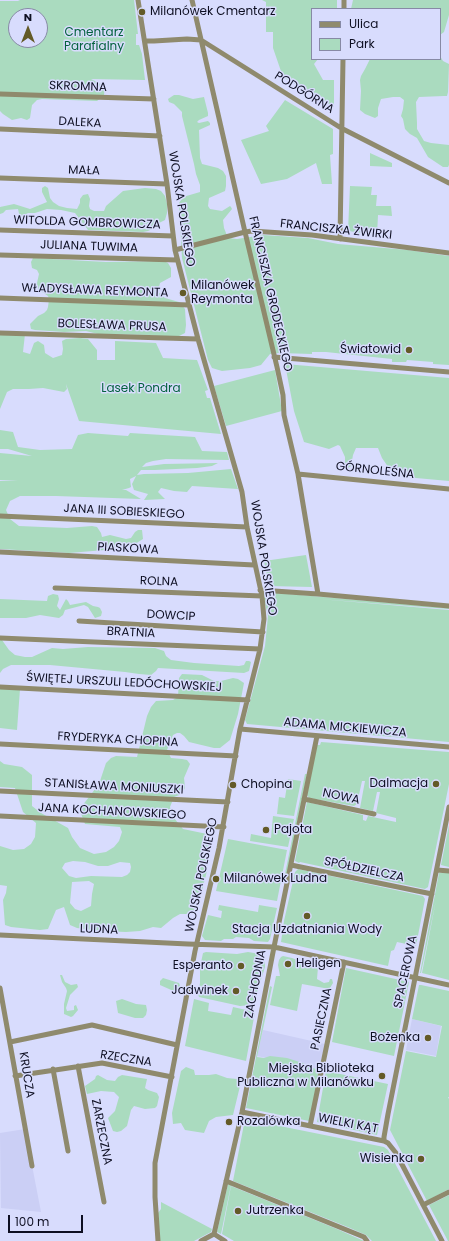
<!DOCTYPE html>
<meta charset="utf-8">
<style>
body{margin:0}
#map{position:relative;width:449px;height:1241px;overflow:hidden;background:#d8dcfd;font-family:Poppins,sans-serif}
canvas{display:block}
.legend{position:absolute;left:311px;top:8px;width:130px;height:52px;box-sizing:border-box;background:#d8dcfd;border:1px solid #878aa5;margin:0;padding:5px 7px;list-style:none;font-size:12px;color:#0e0f22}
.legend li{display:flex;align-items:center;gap:8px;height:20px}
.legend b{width:20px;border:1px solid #878aa5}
.north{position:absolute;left:8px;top:8px;width:40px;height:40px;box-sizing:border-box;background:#d8dcfd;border:1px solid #878aa5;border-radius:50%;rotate:0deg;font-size:11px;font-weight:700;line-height:16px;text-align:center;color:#0e0f22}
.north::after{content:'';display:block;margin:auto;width:14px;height:18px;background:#635a27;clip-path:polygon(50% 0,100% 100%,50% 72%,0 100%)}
.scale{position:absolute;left:8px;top:1215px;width:75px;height:18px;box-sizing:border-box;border:2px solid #0e0f22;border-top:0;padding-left:5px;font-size:12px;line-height:14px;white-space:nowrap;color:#0e0f22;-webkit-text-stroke:3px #d8dcfd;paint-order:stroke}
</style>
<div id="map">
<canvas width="449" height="1241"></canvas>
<ul class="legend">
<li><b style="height:5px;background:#8f8a6d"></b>Ulica</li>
<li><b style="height:11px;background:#aadbbf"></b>Park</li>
</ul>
<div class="north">N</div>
<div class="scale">100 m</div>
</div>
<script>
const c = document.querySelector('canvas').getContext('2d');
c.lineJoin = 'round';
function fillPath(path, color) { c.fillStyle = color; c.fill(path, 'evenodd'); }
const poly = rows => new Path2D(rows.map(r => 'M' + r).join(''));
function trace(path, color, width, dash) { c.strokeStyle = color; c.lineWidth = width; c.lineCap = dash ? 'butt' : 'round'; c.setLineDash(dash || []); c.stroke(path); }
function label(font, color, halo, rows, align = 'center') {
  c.font = font + ' Poppins,sans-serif'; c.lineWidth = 3; c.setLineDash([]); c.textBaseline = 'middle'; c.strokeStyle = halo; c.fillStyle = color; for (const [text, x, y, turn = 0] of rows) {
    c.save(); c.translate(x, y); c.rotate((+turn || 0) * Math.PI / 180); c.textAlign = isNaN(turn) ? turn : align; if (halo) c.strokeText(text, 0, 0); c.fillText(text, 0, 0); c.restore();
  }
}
const built = poly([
 [412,1019,441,1026,436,1056,406,1050],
 [263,1030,325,1044,319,1069,257,1056],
 [25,1129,41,1212,1,1208,0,1133]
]);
const green = poly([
 [20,0,134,0,138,34,136,34,136,45,139,45,142,54,145,80,91,79,101,84,105,88,104,95,97,101,42,99,37,100,32,105,30,118,27,120,21,118,12,120,3,114,0,111,0,1,18,1],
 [16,16,40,16,40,40,16,40],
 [262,0,337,0,337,9,312,9,312,59,318,59,314,64,323,80,334,80,334,107,283,77,273,48,273,32,266,32,266,2],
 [353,0,449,0,449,15,444,32,440,35,440,9,351,9],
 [440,56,443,61,449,64,448,92,447,96,444,96,419,97,416,102,417,123,417,129,424,141,431,143,449,145,449,165,448,167,443,167,428,157,417,138,410,134,405,129,403,119,401,116,403,109,404,100,400,97,393,97,381,99,378,108,378,116,375,118,365,114,360,110,361,91,360,80,361,76,365,69,370,59,440,59],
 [174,95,179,95,193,99,204,97,208,113,208,116,199,120,197,122,199,123,208,121,210,123,210,125,199,130,200,158,202,164,218,168,223,171,226,176,226,186,225,191,209,198,208,206,210,209,222,211,230,206,231,207,232,209,223,220,224,228,228,238,237,239,263,235,308,238,338,244,408,250,449,256,449,365,433,364,433,362,407,360,406,362,392,362,392,359,326,352,312,352,312,354,279,353,270,354,261,365,250,368,222,371,212,368,208,360,182,258,179,203,183,197,200,192,200,185,196,174,194,164,182,116,182,112,174,104,169,102,168,99],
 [285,100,333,129,333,154,330,155,332,184,322,184,316,163,287,179,261,184,241,140,269,131,266,126],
 [370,153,392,163,392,167,370,166],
 [45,186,48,188,50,198,53,202,59,206,67,208,77,209,80,203,80,199,83,195,88,194,90,199,89,206,90,209,94,211,104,211,106,206,123,191,145,188,156,189,161,191,165,196,167,204,167,213,165,220,155,225,152,229,148,231,143,232,88,230,75,213,61,210,47,209,35,213,28,213,24,215,23,217,20,218,18,209,6,210,3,213,0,214,0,207,14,204,30,209,47,202,42,192,42,188],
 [350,186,372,187,371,195,377,195,376,206,391,206,392,216,378,215,377,235,348,231],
 [33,258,106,262,164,261,168,263,171,268,171,277,160,283,158,291,161,295,165,298,179,302,185,309,186,325,185,333,179,336,164,337,150,335,98,334,86,331,64,332,35,330,31,329,30,324,38,316,44,313,47,310,48,307,49,299,48,296,38,289,37,283,39,274,37,270,32,268,31,262],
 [0,333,25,334,23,352,30,354,34,343,38,341,44,345,45,353,53,358,62,355,63,349,62,341,66,339,80,338,88,339,97,350,97,360,115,360,115,341,156,343,163,358,197,360,208,390,205,391,207,398,210,398,221,434,79,421,66,384,67,389,64,392,43,388,29,389,13,389,7,392,0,409],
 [285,364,449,378,449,481,416,478,393,474,382,458,378,448,356,448,353,455,351,466,348,468,345,466,345,457,340,446,338,445,329,449,304,442,294,411],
 [275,370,282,411,226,426,214,386],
 [0,430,13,432,18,447,40,450,72,449,78,435,88,433,128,436,130,433,195,437,202,451,227,452,229,460,166,459,153,461,146,463,142,467,164,464,218,463,212,466,197,468,155,470,141,470,137,475,144,474,188,473,231,469,238,489,192,486,187,492,174,491,161,488,158,492,165,499,144,500,148,494,134,490,132,484,136,476,130,479,131,487,129,488,122,490,126,490,141,499,56,496,20,496,10,501,6,510,10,519,19,526,67,528,92,526,97,527,101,533,102,537,110,535,126,539,131,538,135,532,138,530,142,530,143,539,135,544,105,550,69,553,0,549,0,481,18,481,0,480,0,453,32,456,8,449,0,449],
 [306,555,312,587,269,586,264,561],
 [266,592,449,608,449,609,319,599,449,610,449,742,247,724,245,720,265,646,268,616,263,594],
 [53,594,58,595,59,599,57,606,60,610,66,599,68,601,70,605,86,602,93,606,98,607,100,608,102,612,101,616,95,618,88,607,84,605,65,610,63,615,59,618,40,615,26,618,0,618,0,599,47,601,48,596],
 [0,639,2,640,9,650,15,655,25,657,32,657,52,648,63,649,88,647,155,648,164,651,166,656,171,660,194,663,239,666,244,665,246,661,249,661,251,662,249,671,244,673,158,668,156,671,151,675,139,674,125,672,50,665,11,665,3,669,0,673],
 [182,674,202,675,214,681,221,681,233,678,238,679,244,683,238,714,230,740,220,748,214,748,189,742,184,736,180,733,177,733,173,735,167,750,171,758,182,759,187,760,190,764,184,778,185,788,182,794,174,797,170,807,174,818,183,829,212,835,207,856,207,871,196,914,180,914,173,918,161,928,153,927,140,931,126,932,100,931,77,928,70,925,64,907,56,910,48,929,40,930,11,927,5,925,3,900,6,893,7,886,0,885,0,846,13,850,24,849,31,844,35,837,36,823,23,812,15,788,0,787,0,761,4,764,22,767,32,775,32,806,41,813,68,828,72,837,80,848,94,854,106,852,114,847,119,841,122,832,120,827,85,824,80,811,82,806,99,784,106,763,111,758,116,756,137,757,147,716,151,707,156,701,173,700,178,697,179,678],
 [73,861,85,862,98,866,108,866,120,862,130,863,131,867,130,872,127,875,122,877,91,876,76,878,69,876,62,868,65,863],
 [89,881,94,884,92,894,91,906,81,911,75,909,70,903,72,882],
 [0,689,20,689,17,730,0,728],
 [321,742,449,752,449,784,428,887,425,889,300,862,299,863,295,861,307,802,363,815,363,820,366,821,368,816,396,822,396,818,376,813,380,792,377,792,373,811,360,808,365,781,362,781,357,804,354,806,309,798,307,795,317,745,320,745,319,748],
 [305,774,307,774,287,873,285,874],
 [288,779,301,781,294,816,277,814,279,797,285,798],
 [273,816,294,819,288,847,250,841,251,834,271,838],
 [449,825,449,867,441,865],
 [228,839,287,850,277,901,216,891],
 [298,869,423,896,425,899,416,946,397,942,394,950,391,951,388,966,281,942,284,921,295,872],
 [439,873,449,873,449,980,422,973,436,900,421,973,420,973],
 [219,905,258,912,259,905,277,908,270,939,268,942,254,941,249,938,236,937,233,939,224,939,221,941,205,940,202,936,208,915,221,918,222,911,218,910],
 [206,952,237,954,248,952,260,954,264,956,265,960,265,967,254,1002,251,1005,240,1006,199,997,198,994,200,983,200,967,203,953],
 [283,956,292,958,303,962,304,967,306,967,315,964,318,967,317,979,324,983,329,982,330,979,332,979,333,983,330,988,324,988,302,984,297,1011,270,1005,276,976,280,976,278,965,279,960,281,957],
 [346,968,409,982,394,1056,332,1042],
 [60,975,62,975,65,982,71,985,77,984,78,987,70,995,66,1008,67,1011,74,1010,74,1006,76,1005,78,1010,73,1016,71,1017,64,1014,64,1004,67,991,66,988,62,982],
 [163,978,179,983,180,986,178,993,160,985,160,981],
 [419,985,421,985,449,991,449,1097,448,1097,449,1099,449,1189,427,1201,390,1130,406,1051,436,1057,442,1026,412,1019],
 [270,986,272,987,257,1057,264,1058,270,1056,287,1058,312,1066,313,1068,320,1070,309,1121,246,1108],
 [122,999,136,1004,146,1005,147,1010,146,1015,143,1018,135,1018,118,1013,116,1001],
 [194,999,209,1003,208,1011,231,1015,233,1007,255,1012,246,1061,185,1046],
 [186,1067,194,1070,195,1075,209,1075,216,1074,227,1078,237,1079,241,1082,233,1115,216,1117,209,1121,204,1133,185,1130,181,1123,173,1124,172,1113,181,1071],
 [326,1071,388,1084,377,1135,317,1122],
 [98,1075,107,1080,115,1081,118,1077,122,1075,147,1079,145,1088,148,1090,157,1093,159,1097,157,1106,155,1108,145,1109,134,1106,131,1110,127,1126,121,1131,117,1132,113,1131,108,1118,115,1111,119,1097,114,1092,101,1091,87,1094,85,1086,95,1079,96,1076],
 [245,1119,384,1147,388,1150,436,1241,372,1241,366,1235,350,1228,233,1181],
 [228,1184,231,1185,221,1234,217,1232],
 [231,1186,337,1229,364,1241,234,1241,222,1234],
 [449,1195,449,1241,448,1241,429,1205],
 [161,1202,212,1229,211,1232,194,1241,160,1241,158,1213,161,1209]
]);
const minor = poly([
 [138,0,167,184,175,250,198,339,242,492,247,527,262,596,264,619,260,649,240,729,219,848,195,951,155,1163,155,1197,158,1241],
 [192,0,245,232,277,367,283,395,284,415,298,474,318,594],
 [344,9,344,0],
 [145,41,154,41,187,39,201,40,341,128,449,183],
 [0,94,154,99],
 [0,129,160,136],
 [0,178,167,184],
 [0,230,173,236],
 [340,239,343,59],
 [175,250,245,232,252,231,312,235,449,253],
 [0,255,177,260],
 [0,298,189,305],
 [0,333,198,339],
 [274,357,449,372],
 [298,474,449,489],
 [0,516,247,527],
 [0,552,254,565],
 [55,588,262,596],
 [260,590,318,594,449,606],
 [79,621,263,632],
 [0,638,260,649],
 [0,687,248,700],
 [240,729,449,747],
 [0,744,236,756],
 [0,791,228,802],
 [304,799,374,814],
 [0,816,224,827],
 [291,865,432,894],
 [437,870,449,871],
 [0,935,188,944,274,947,449,985],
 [0,988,32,1166],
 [10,1042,92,1025,177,1045],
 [78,1066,104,1202],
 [53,1069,68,1151],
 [15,1076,102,1063,172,1077],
 [242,1112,384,1141,388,1143,396,1153,442,1241],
 [310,1126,344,962],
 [384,1141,384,1137,388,1114,449,807],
 [226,1181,364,1237,367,1241],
 [423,1205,449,1192],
 [214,1234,242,1112,274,947,317,736],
 [214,1234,225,1241],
 [201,1241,214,1234]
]);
const markers = [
 [142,12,4,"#635a27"],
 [183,293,4,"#635a27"],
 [409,350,4,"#635a27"],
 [436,784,4,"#635a27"],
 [233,785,4,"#635a27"],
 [266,830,4,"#635a27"],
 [216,879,4,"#635a27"],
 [307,916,4,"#635a27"],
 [288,964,4,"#635a27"],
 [241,966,4,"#635a27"],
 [236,991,4,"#635a27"],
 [428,1038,4,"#635a27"],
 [382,1076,4,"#635a27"],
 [229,1122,4,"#635a27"],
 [421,1159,4,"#635a27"],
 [238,1211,4,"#635a27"]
];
const poiNames = [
 ["Milanówek Cmentarz",150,12],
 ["Milanówek",191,286],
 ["Reymonta",191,300],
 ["Światowid",401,350,"right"],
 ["Dalmacja",428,784,"right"],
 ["Chopina",241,785],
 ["Pajota",274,830],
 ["Milanówek Ludna",224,879],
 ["Stacja Uzdatniania Wody",307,930,"center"],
 ["Heligen",296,964],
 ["Esperanto",233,966,"right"],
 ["Jadwinek",228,991,"right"],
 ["Bożenka",420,1038,"right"],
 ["Miejska Biblioteka",374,1069,"right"],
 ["Publiczna w Milanówku",374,1083,"right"],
 ["Rozalówka",237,1122],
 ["Wisienka",413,1159,"right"],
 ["Jutrzenka",246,1211]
];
const parkNames = [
 ["Cmentarz",94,33],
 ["Parafialny",94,47],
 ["Lasek Pondra",141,389]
];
const streetNames = [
 ["SKROMNA",78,87,2],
 ["PODGÓRNA",304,93,32],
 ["DALEKA",80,123,3],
 ["MAŁA",84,171,2],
 ["WOJSKA POLSKIEGO",181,209,81],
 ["WITOLDA GOMBROWICZA",87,223,2],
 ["FRANCISZKA ŻWIRKI",336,230,6],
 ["JULIANA TUWIMA",89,247,2],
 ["WŁADYSŁAWA REYMONTA",95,291,2],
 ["FRANCISZKA GRODECKIEGO",270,294,77],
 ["BOLESŁAWA PRUSA",112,326,2],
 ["GÓRNOLEŚNA",375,471,6],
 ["JANA III SOBIESKIEGO",124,512,3],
 ["PIASKOWA",128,549,3],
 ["WOJSKA POLSKIEGO",263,558,81],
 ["ROLNA",159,582,2],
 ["DOWCIP",171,616,3],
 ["BRATNIA",131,633,3],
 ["ŚWIĘTEJ URSZULI LEDÓCHOWSKIEJ",124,683,3],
 ["ADAMA MICKIEWICZA",345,728,5],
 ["FRYDERYKA CHOPINA",118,740,3],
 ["STANISŁAWA MONIUSZKI",114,787,3],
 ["NOWA",341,797,12],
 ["JANA KOCHANOWSKIEGO",112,812,3],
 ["SPÓŁDZIELCZA",364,870,12],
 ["WOJSKA POLSKIEGO",202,875,-78],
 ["LUDNA",99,930,2],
 ["SPACEROWA",406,972,-78],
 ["ZACHODNIA",256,984,-79],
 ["PASIECZNA",322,1019,-78],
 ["RZECZNA",126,1059,9],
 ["KRUCZA",26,1075,81],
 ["WIELKI KĄT",348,1124,11],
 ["ZARZECZNA",101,1132,79]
];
fillPath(built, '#cbcff5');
fillPath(green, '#aadbbf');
trace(minor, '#8f8a6d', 5);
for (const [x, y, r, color] of markers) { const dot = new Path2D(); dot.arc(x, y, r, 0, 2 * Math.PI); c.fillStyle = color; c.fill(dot); trace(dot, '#d8dcfd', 1.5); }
label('12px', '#0e0f22', '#d8dcfd', poiNames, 'left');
label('12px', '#04623e', '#d8dcfd', parkNames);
label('12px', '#0e0f22', '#d8dcfd', streetNames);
</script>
